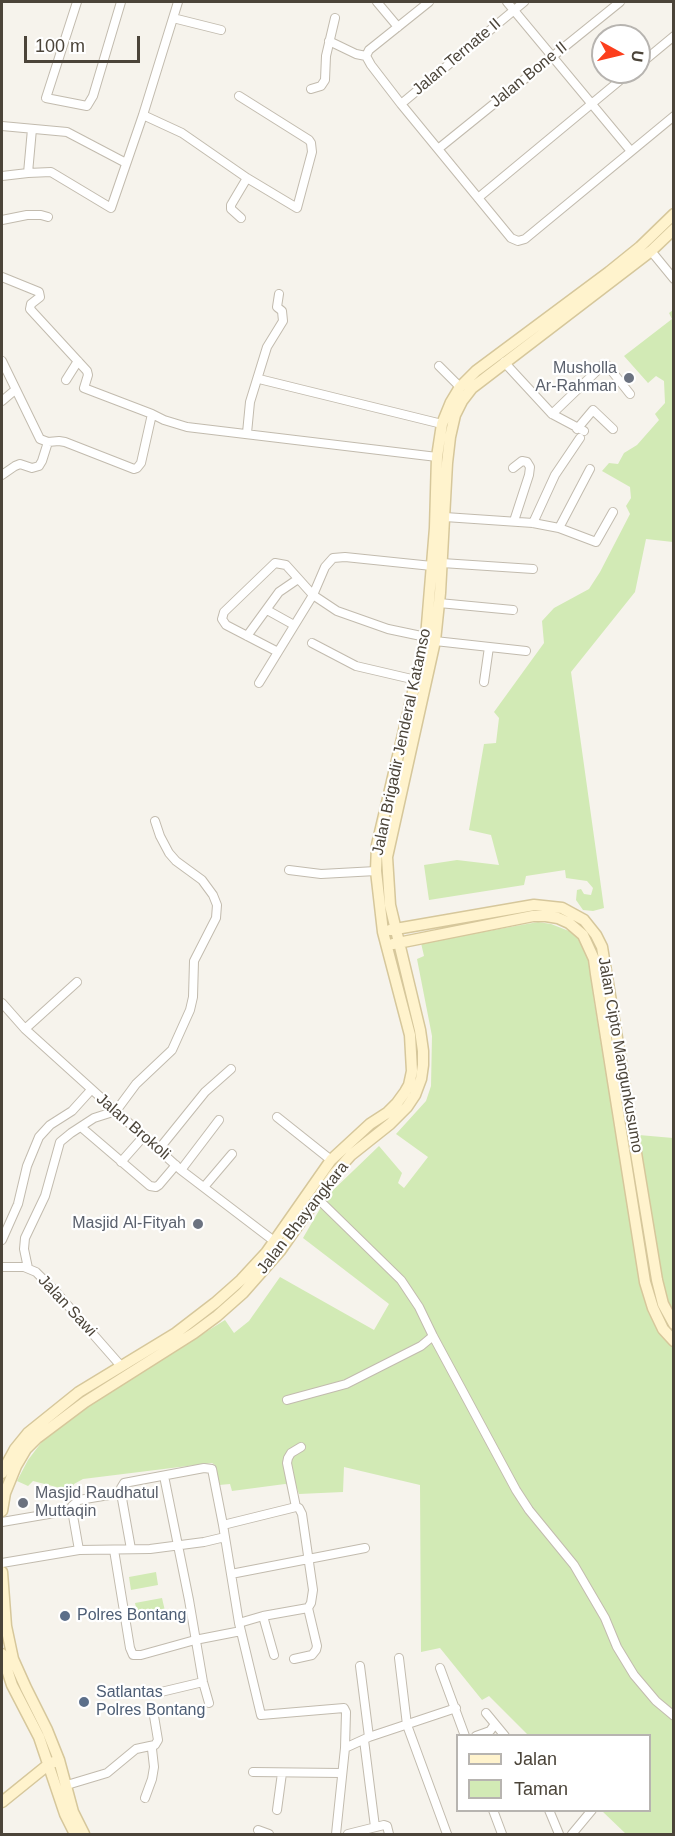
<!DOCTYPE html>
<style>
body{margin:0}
#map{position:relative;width:675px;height:1836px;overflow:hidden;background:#f6f3ec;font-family:Arial,sans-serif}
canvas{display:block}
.frame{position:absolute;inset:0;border:3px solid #4b4439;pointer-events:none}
.legend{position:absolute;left:456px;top:1734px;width:195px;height:78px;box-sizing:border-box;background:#fff;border:2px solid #b7b4b0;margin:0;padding:8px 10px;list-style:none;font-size:18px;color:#4b4439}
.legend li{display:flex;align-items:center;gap:12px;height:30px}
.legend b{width:30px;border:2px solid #b7b4b0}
.north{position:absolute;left:591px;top:24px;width:60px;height:60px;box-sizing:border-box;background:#fff;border:2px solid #b7b4b0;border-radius:50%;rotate:98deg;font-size:16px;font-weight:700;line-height:24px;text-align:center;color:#4b4439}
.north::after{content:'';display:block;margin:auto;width:21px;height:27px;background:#fc3f1d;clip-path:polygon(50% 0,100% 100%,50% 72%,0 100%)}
.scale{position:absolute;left:24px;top:36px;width:116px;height:27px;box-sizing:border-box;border:3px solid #4b4439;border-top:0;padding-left:8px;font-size:18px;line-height:21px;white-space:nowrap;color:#4b4439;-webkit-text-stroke:4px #fff;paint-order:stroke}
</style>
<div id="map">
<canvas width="675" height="1836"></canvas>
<div class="frame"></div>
<ul class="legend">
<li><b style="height:8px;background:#fff3cd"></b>Jalan</li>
<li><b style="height:16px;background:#d2eab5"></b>Taman</li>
</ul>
<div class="north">U</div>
<div class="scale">100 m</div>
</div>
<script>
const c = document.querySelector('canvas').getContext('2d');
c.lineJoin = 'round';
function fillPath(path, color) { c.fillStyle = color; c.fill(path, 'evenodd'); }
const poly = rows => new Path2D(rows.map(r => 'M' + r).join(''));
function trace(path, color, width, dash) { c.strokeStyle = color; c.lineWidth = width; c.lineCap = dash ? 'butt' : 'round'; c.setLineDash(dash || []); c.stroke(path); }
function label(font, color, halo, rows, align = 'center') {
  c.font = font + ' Arial,sans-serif'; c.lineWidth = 4.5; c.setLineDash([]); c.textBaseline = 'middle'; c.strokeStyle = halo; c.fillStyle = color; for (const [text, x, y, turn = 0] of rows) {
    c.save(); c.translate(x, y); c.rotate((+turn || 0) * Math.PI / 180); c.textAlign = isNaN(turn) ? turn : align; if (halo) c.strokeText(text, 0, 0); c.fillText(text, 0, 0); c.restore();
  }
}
const green = poly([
 [673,310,673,542,646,539,635,592,571,672,604,908,593,911,583,910,576,900,577,890,581,889,584,894,591,895,593,888,587,881,566,878,565,870,526,876,524,885,429,900,424,865,457,860,499,865,491,835,469,830,484,744,496,743,499,718,494,712,544,643,542,621,554,608,589,589,600,572,630,514,626,506,631,498,630,487,602,471,609,463,618,464,624,453,637,445,659,420,655,414,665,403,664,381,656,376,648,383,624,356,672,319,669,313],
 [538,922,551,924,574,933,587,946,594,1001,638,1267,649,1314,661,1334,673,1347,673,1834,626,1834,602,1811,650,1810,650,1736,528,1735,489,1696,482,1700,440,1648,421,1652,420,1485,344,1467,343,1492,299,1494,296,1486,285,1484,232,1491,230,1484,219,1485,215,1465,212,1463,83,1479,74,1484,68,1496,63,1496,60,1488,33,1481,28,1486,17,1481,28,1460,44,1439,78,1412,225,1320,234,1333,249,1321,280,1277,374,1330,389,1304,303,1238,328,1195,379,1146,402,1173,398,1183,404,1188,428,1157,396,1134,426,1101,431,1086,432,1036,417,959,424,956,421,943],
 [639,1135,673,1138,673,1318,666,1304,648,1207],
 [156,1572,158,1585,131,1590,129,1577],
 [162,1598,165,1611,138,1616,135,1603]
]);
const street = poly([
 [77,2,46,98,87,106,93,96,121,2],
 [377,2,398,27],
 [507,2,630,150],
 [173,18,221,30],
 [329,41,356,54,366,56],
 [366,56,371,65,401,104,511,238,518,241,525,239,674,116],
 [366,56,369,50,429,2],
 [639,65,674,36],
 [311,89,321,86,325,80,326,56,335,18],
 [401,104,524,2],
 [143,115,182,133,247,178,297,208,312,152,311,143,309,140,239,96],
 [2,126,67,132,126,163],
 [438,149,620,2],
 [28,173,51,172,111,208,143,115,178,2],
 [2,176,28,173,32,129],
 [478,198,630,72],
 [241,218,231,209,231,205,247,178],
 [2,220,27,215,41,215,48,217],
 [651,251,674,279],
 [2,277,39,292,40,297,31,304,30,309,87,371,88,375,84,388,152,414],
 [2,361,40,439,48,442,59,441,65,442,134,469,137,468,141,463,152,414,164,420,187,427,437,457],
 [504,362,552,414,604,364,607,365,630,394],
 [439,366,460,387],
 [259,379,442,424],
 [66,380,78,361],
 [2,401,15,390],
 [552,414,584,431],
 [577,429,593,410,613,429],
 [247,433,250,402,267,347,283,321,282,311,277,307,279,294],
 [513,468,522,461,527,462,530,467,529,475,514,521],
 [2,475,15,466,20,464,32,468,39,466,42,461,48,442],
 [445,517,533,523,559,528,596,542,613,512],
 [533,523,555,475,580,438],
 [559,528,590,469],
 [442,563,533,569],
 [439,603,513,610],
 [267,610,294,625],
 [247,636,279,592,298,579],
 [435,641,526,651],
 [312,643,356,666,416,680],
 [278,652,226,625,222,619,224,612,275,563,286,565,313,595,337,611,388,629,426,637],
 [484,682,489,647],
 [259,683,313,595,325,567,333,558,345,557,432,566],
 [289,870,321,874,376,871],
 [2,1003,25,1029,181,1170,274,1241],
 [25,1029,77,982],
 [277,1117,331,1160],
 [81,1127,150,1186,156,1187,159,1185,176,1165],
 [159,1149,205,1092,231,1069],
 [121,1162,144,1136],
 [181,1170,219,1120],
 [204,1187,232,1154],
 [317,1198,401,1280,419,1307,433,1336,516,1490,529,1510,574,1565,605,1618,617,1647,634,1675,656,1701,674,1716],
 [2,1240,18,1204,27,1166,39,1137,50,1125,72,1111,91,1090],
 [2,1267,24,1267,36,1272,56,1292,121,1366],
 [28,1268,24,1249,25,1238,45,1196,60,1142,71,1133,94,1118,116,1111,136,1084,172,1050,190,1010,193,997,194,961,216,918,217,905,213,895,202,880,176,861,169,853,160,836,155,821],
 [287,1400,346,1384,421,1346,433,1336],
 [164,1476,189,1600,203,1682,209,1703],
 [296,1507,287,1463,288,1458,291,1453,301,1447],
 [72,1510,79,1550],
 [2,1522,72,1510,72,1506,79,1500,121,1493],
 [223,1525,296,1507,299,1508,302,1514,313,1590,311,1603,308,1608,263,1616,239,1623],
 [131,1549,121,1493,121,1488,124,1483,204,1468,212,1469,223,1525,239,1623,261,1715,344,1708,346,1712,345,1748],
 [114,1550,130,1648,133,1655,141,1655,195,1640,241,1631],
 [2,1563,79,1550,150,1549,204,1542,225,1537],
 [231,1574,365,1548],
 [263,1616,274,1655],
 [399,1658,407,1725,447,1834],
 [294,1659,312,1655,316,1650,317,1646,308,1608],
 [360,1666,369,1737],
 [440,1668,465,1736],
 [161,1692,203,1682],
 [486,1713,505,1736],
 [476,1736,490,1731,495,1724],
 [364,1740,375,1827],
 [150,1746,155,1745,158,1740,153,1710],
 [253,1772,341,1773],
 [67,1785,107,1773,136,1749,150,1746,152,1749,154,1767,152,1779,145,1798],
 [277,1810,282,1773],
 [493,1810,502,1834],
 [549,1810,559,1834],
 [258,1830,269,1834],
 [336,1834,345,1748,369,1737,456,1708],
 [348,1834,384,1825,387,1826,389,1834],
 [572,1834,592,1810]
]);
const secondary = poly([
 [390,930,534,905,562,908,584,920,596,935,602,947,657,1280,663,1304,674,1324],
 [393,944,533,916,546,916,558,918,569,923,583,935,594,959,596,974,645,1282,653,1308,663,1329,674,1341],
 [2,1473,15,1449,28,1433,79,1392,176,1333,215,1303,241,1280,266,1253,331,1160,370,1124,387,1113,397,1103,405,1092,409,1085,412,1071,410,1035,383,932,376,871,377,845,426,637,435,528,437,457,442,424,451,402,460,387,476,371,609,272,640,247,674,214],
 [2,1511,5,1493,16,1466,26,1449,37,1438,85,1402,194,1333,217,1316,243,1293,280,1251,334,1174,351,1155,390,1124,407,1107,415,1095,421,1079,423,1065,423,1051,420,1030,390,905,387,857,435,641,440,593,447,463,450,437,455,415,462,401,472,388,651,251,674,229],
 [2,1572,6,1626,13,1659,26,1688,47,1730,59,1760,73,1812,84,1834],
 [2,1654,12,1685,39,1737,65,1814,75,1834],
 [2,1802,49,1764,54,1762]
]);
const markers = [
 [629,378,6,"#6b7280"],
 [198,1224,6,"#6b7280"],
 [23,1503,6,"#6b7280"],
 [65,1616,6,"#5c6f8a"],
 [84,1702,6,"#5c6f8a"]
];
const streetNames = [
 ["Jalan Ternate II",457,57,-40],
 ["Jalan Bone II",529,75,-39],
 ["Jalan Brigadir Jenderal Katamso",402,742,-78],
 ["Jalan Cipto Mangunkusumo",620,1055,80],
 ["Jalan Brokoli",133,1127,41],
 ["Jalan Bhayangkara",303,1218,-52],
 ["Jalan Sawi",67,1306,47]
];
const worshipNames = [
 ["Musholla",617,369],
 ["Ar-Rahman",617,387],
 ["Masjid Al-Fityah",186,1224],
 ["Masjid Raudhatul",35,1494,"left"],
 ["Muttaqin",35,1512,"left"]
];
const serviceNames = [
 ["Polres Bontang",77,1616],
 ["Satlantas",96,1693],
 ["Polres Bontang",96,1711]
];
fillPath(green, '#d2eab5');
trace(street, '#c2bbae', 10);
trace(secondary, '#d6c79b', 13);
trace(street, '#fff', 8);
trace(secondary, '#fff3cd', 10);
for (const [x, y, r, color] of markers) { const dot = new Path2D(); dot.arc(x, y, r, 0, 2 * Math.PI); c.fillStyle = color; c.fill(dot); trace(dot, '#fff', 2); }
label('16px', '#4b4439', '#fff', streetNames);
label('16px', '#5b616d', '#fff', worshipNames, 'right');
label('16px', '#4e5e75', '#fff', serviceNames, 'left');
</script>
